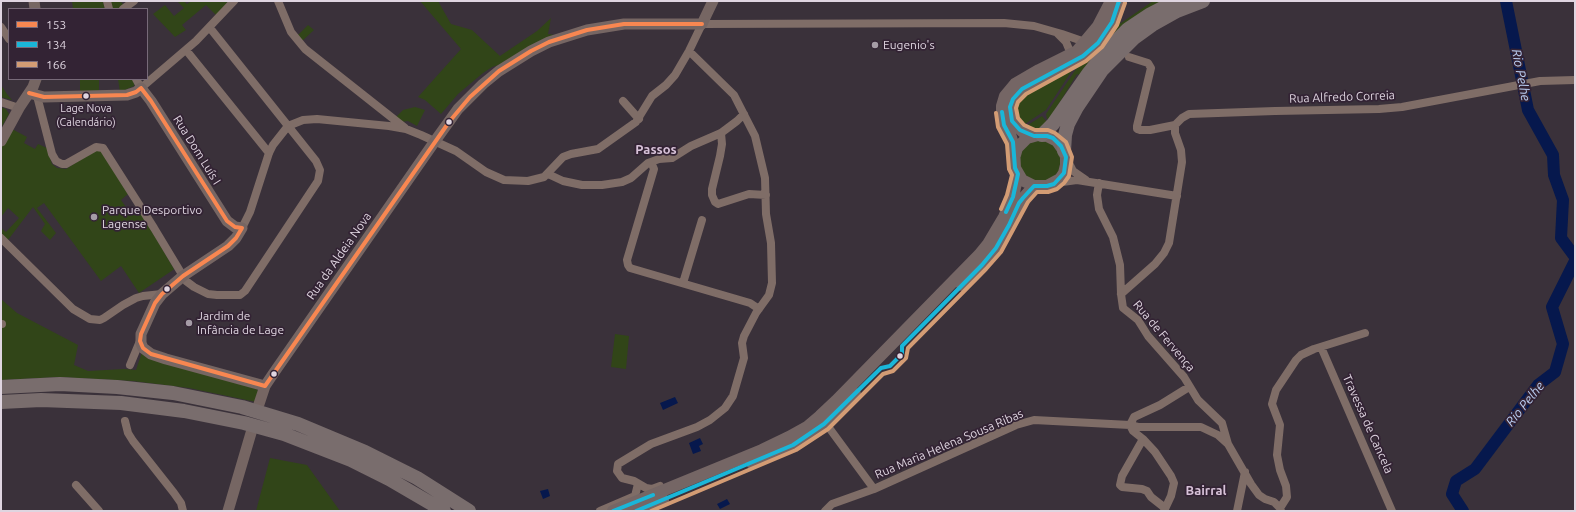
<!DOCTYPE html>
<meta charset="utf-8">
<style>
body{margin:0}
#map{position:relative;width:1576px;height:512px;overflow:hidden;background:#3a313a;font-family:Ubuntu,sans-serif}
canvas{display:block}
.frame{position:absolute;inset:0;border:2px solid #dfd5e0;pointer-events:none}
.legend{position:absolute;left:8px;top:8px;width:140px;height:72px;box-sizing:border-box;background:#332334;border:1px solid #786a79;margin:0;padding:5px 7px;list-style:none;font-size:12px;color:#dfd5e0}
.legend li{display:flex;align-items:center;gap:8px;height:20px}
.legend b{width:20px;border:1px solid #786a79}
</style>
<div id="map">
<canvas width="1576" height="512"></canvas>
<div class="frame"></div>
<ul class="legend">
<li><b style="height:5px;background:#f88751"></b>153</li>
<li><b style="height:5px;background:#1ab6d8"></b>134</li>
<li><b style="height:5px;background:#d39c74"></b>166</li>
</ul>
</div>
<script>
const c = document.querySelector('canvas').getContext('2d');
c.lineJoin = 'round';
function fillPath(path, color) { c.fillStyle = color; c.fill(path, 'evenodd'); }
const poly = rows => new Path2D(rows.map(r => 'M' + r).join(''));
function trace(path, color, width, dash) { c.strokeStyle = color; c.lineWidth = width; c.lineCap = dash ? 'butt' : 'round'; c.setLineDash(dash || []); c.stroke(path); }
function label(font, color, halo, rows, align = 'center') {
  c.font = font + ' Ubuntu,sans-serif'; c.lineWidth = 3.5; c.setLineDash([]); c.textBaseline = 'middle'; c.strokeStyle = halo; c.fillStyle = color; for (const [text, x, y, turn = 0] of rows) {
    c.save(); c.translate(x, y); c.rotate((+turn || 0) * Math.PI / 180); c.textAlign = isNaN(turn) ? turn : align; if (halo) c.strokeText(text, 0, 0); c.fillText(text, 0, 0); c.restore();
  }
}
const green = poly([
 [72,1,103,1,105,9,73,9],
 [110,1,120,1,124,5,118,9,112,9],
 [177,1,184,1,187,4,191,1,225,1,228,3,216,15,206,5,182,25,186,30,175,37,153,14,165,5,174,16,184,8],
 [420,1,438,1,451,24,472,30,500,56,537,31,551,18,548,34,555,35,505,63,492,67,483,73,458,94,441,114,425,100,418,97,461,49],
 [1153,1,1163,1,1126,23,1106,40,1079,75,1077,74,1049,120,1047,119,1046,114,1078,66,1116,21,1121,23],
 [308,25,314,30,301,42,297,36],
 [1075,66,1046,110,1022,126,1014,115,1014,107,1022,95],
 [80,79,99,79,99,93,80,92],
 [111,79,133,79,135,82,134,86,120,92,118,79],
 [1,85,7,94,12,100,1,97],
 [1,107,6,109,9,114,1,128],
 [415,107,425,110,417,126,408,121,401,122,396,117,403,110],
 [1042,116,1047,122,1040,129,1032,130,1025,128,1028,125],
 [12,129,27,137,24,143,35,149,38,144,47,148,52,164,57,168,66,169,94,151,99,150,103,153,128,194,121,200,131,214,139,209,174,269,173,270,139,293,121,266,101,281,44,203,37,208,56,233,50,240,41,231,45,224,33,207,8,240,1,233,1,228,6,232,19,218,8,208,1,217,1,147],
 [1040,139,1054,144,1061,156,1059,171,1050,180,1030,180,1021,170,1019,157,1021,151,1026,145],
 [1,299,17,313,78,345,74,365,88,371,124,369,136,370,142,352,256,388,258,391,256,402,189,388,133,381,59,377,1,380],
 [615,334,629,336,626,369,611,367],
 [270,458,307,465,340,511,256,511]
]);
const water = poly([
 [675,397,678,403,663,410,660,403],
 [700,438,703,444,699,446,701,451,693,454,689,443],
 [548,489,550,496,543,499,540,491],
 [727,499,730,504,720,509,717,504]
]);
const river = poly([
 [1506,1,1528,110,1553,155,1554,175,1563,200,1561,238,1575,257],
 [1463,511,1452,494,1456,481,1475,469,1538,385,1555,372,1563,344,1552,307,1575,261]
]);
const street = poly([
 [107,1,109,9],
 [278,1,291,32,305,49,405,128],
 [123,9,134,1],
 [1,27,9,39],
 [1058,34,1066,42,1071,54],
 [186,50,269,153],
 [1129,57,1148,63,1151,68,1137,126,1137,129,1140,130,1150,130,1175,125,1182,118,1189,114,1275,111,1379,109,1402,107,1540,81,1575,80],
 [136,79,141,88,196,41,234,1],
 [37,96,52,154,56,161,62,164,66,164,96,147,103,148,154,228,186,281,194,287,208,294,217,295,240,295,245,291,318,181,320,170,316,161,210,28],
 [623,101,639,119],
 [1,102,19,108],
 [721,133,722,144,720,156,712,189,712,195,715,202,718,204,749,194,766,195],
 [1067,159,1073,171,1086,180],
 [651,162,654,169,627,260,628,265,630,268,750,303,759,309],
 [548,174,563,181,582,185,602,185,622,182,631,178,648,163,659,159,672,158,691,146,721,133,737,121,744,114],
 [1055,183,1077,180,1177,196],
 [1099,183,1097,195,1099,209,1113,237,1120,265,1121,294,1123,308,1138,320,1148,336,1184,377,1198,400,1222,423,1228,444,1251,484,1259,495,1265,499,1274,502,1280,508,1281,511],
 [242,228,250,212,269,153,273,145,288,126,303,120,317,119,389,126,406,129,421,135,456,151,486,172,504,180,528,181,544,177,563,157,571,154,598,149,636,122,652,96,666,85,675,75,689,51,702,24,1004,23,1034,26,1062,34,1085,42],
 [1,238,73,309,90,319,100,320,104,318,123,305,136,298,143,296,162,294],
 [683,283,702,220],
 [1121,294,1155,264,1164,253,1169,243,1182,162,1181,150,1175,133,1175,125],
 [1,324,2,324],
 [1321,347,1392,511],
 [130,365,140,341],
 [125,421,128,433,133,441,174,493,181,503,183,511],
 [827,425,874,489],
 [1130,425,1133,431,1143,439,1155,452,1171,476,1174,483,1171,496,1164,511],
 [1130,425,1134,417,1160,405,1189,387],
 [1143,439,1122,476,1120,485,1122,487,1142,489,1147,491,1151,497,1165,508],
 [76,485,99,511],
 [660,486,652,489,646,488,634,481,622,478,617,471,618,464,651,444,697,427,710,420,725,408,733,396,744,358,742,343,744,336,756,313,769,295,772,283,771,243,766,214,765,178,755,136,734,95,689,51],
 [1280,508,1287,497,1286,486,1280,470,1277,455,1280,425,1272,404,1276,390,1296,360,1301,355,1314,349,1365,333],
 [600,511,635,496,638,484],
 [825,511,832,504,874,489,1016,425,1034,420,1130,425,1138,427,1201,427,1218,435,1228,444],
 [1237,511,1245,472]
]);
const secondary = poly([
 [34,1,35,9],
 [29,93,44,97,127,95,136,92,141,88,151,101,227,221,235,227,242,228,236,238,228,246,183,276,162,294,155,303,141,334,141,343,143,348,151,354,166,359,265,386],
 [1,141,19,108,33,87,36,79],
 [259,404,265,386,273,374,435,141,458,109,483,84,499,71,531,51,549,42,587,30,624,24,702,24,713,1],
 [228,511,251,433]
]);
const primary = poly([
 [1034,136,1023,132,1012,121,1010,107,1013,99,1017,94,1029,85,1083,56,1089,51,1106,33,1112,22,1119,1],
 [1015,155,1017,148,1027,138,1038,135,1047,136,1057,141,1064,151,1066,157,1066,165,1064,173,1060,179,1047,186,1034,186,1022,180,1015,168,1014,148,1011,137,1004,125,1002,115,1002,106,1005,96,1015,84,1039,70,1077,51,1098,26,1111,1],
 [962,285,982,265,996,248,1009,225,1019,203,1034,186],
 [752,463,779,452,805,438,824,424,855,394],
 [613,511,762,450,789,437,807,427,820,416,836,401,979,255,988,244,1004,217,1013,197,1018,174],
 [636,511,663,500]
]);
const highway = poly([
 [1042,135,1053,124,1088,74,1110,47,1128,29,1149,15,1176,1],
 [1064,151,1065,135,1068,124,1077,107,1102,70,1134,38,1152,25,1177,11,1203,1],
 [1,387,60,384,117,387,173,393,242,407,298,424,365,452,417,478,469,511],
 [1,402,41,400,121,403,184,411,244,423,284,434,351,460,389,479,444,511]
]);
const bus1 = poly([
 [141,88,151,101,227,221,235,227,242,228],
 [29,93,44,97,127,95,136,92,141,88],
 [242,228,236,238,228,246,183,276,162,294,155,303,141,334,140,341,143,348,151,354,265,386],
 [265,386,449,122,470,97,499,71,531,51,549,42,587,30,624,24,702,24]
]);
const bus2 = poly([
 [1002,112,1004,125,1013,142,1015,168,1018,174,1013,197,1006,212],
 [613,511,653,495],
 [636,511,793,445,824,424,881,368,890,366,902,354,902,346,982,265,996,248,1009,225,1019,203,1023,198,1034,186,1047,186,1054,184,1064,173,1066,157,1061,146,1053,138,1047,136,1034,136,1020,130,1012,121,1010,107,1013,99,1022,89,1083,56,1098,43,1112,22,1119,1]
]);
const bus3 = poly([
 [996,113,998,127,1007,144,1009,169,1012,175,1007,195,1001,209],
 [651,511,796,450,828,429,883,374,893,371,906,358,908,348,986,269,1001,252,1028,202,1037,192,1048,192,1057,189,1064,183,1069,176,1072,157,1066,142,1055,133,1048,130,1035,130,1024,125,1018,118,1016,108,1018,102,1026,94,1086,61,1102,47,1117,25,1125,3]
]);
const markers = [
 [875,45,4,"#a59ca6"],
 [86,96,3.5,"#dfd5e0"],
 [449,122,3.5,"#dfd5e0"],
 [94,217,4,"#a59ca6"],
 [167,289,3.5,"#dfd5e0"],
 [189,323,4,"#a59ca6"],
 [900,356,3.5,"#dfd5e0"],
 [274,374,3.5,"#dfd5e0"]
];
const busNames = [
 ["Lage Nova",86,108],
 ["(Calendário)",86,122]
];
const poiNames = [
 ["Eugenio's",883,45],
 ["Parque Desportivo",102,210],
 ["Lagense",102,224],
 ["Jardim de",197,316],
 ["Infância de Lage",197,330]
];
const streetNames = [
 ["Rua Alfredo Correia",1342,97,-2],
 ["Rua Dom Luís I",197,150,58],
 ["Rua da Aldeia Nova",339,256,-55],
 ["Rua de Fervença",1164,336,50],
 ["Travessa de Cancela",1368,424,66],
 ["Rua Maria Helena Sousa Ribas",949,444,-23]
];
const waterNames = [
 ["Rio Pelhe",1521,75,79],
 ["Rio Pelhe",1525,404,-51]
];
const neighbourhoodNames = [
 ["Passos",656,150],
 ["Bairral",1206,491]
];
fillPath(green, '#314518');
fillPath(water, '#06184d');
trace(river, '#06184d', 12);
trace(street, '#7f6d67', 8);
trace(secondary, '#766663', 11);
trace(primary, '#756665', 12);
trace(highway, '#796d6d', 14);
trace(bus1, '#f88751', 4);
trace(bus2, '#1ab6d8', 4);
trace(bus3, '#d39c74', 4);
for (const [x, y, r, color] of markers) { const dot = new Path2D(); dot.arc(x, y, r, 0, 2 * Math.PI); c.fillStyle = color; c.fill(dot); trace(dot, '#332334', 1.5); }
label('11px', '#dfd5e0', '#332334', busNames);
label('12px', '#dfd5e0', '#332334', poiNames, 'left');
label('12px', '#dfd5e0', '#332334', streetNames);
label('italic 13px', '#bbcef3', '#332334', waterNames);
label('bold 13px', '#d7c2d8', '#332334', neighbourhoodNames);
</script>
